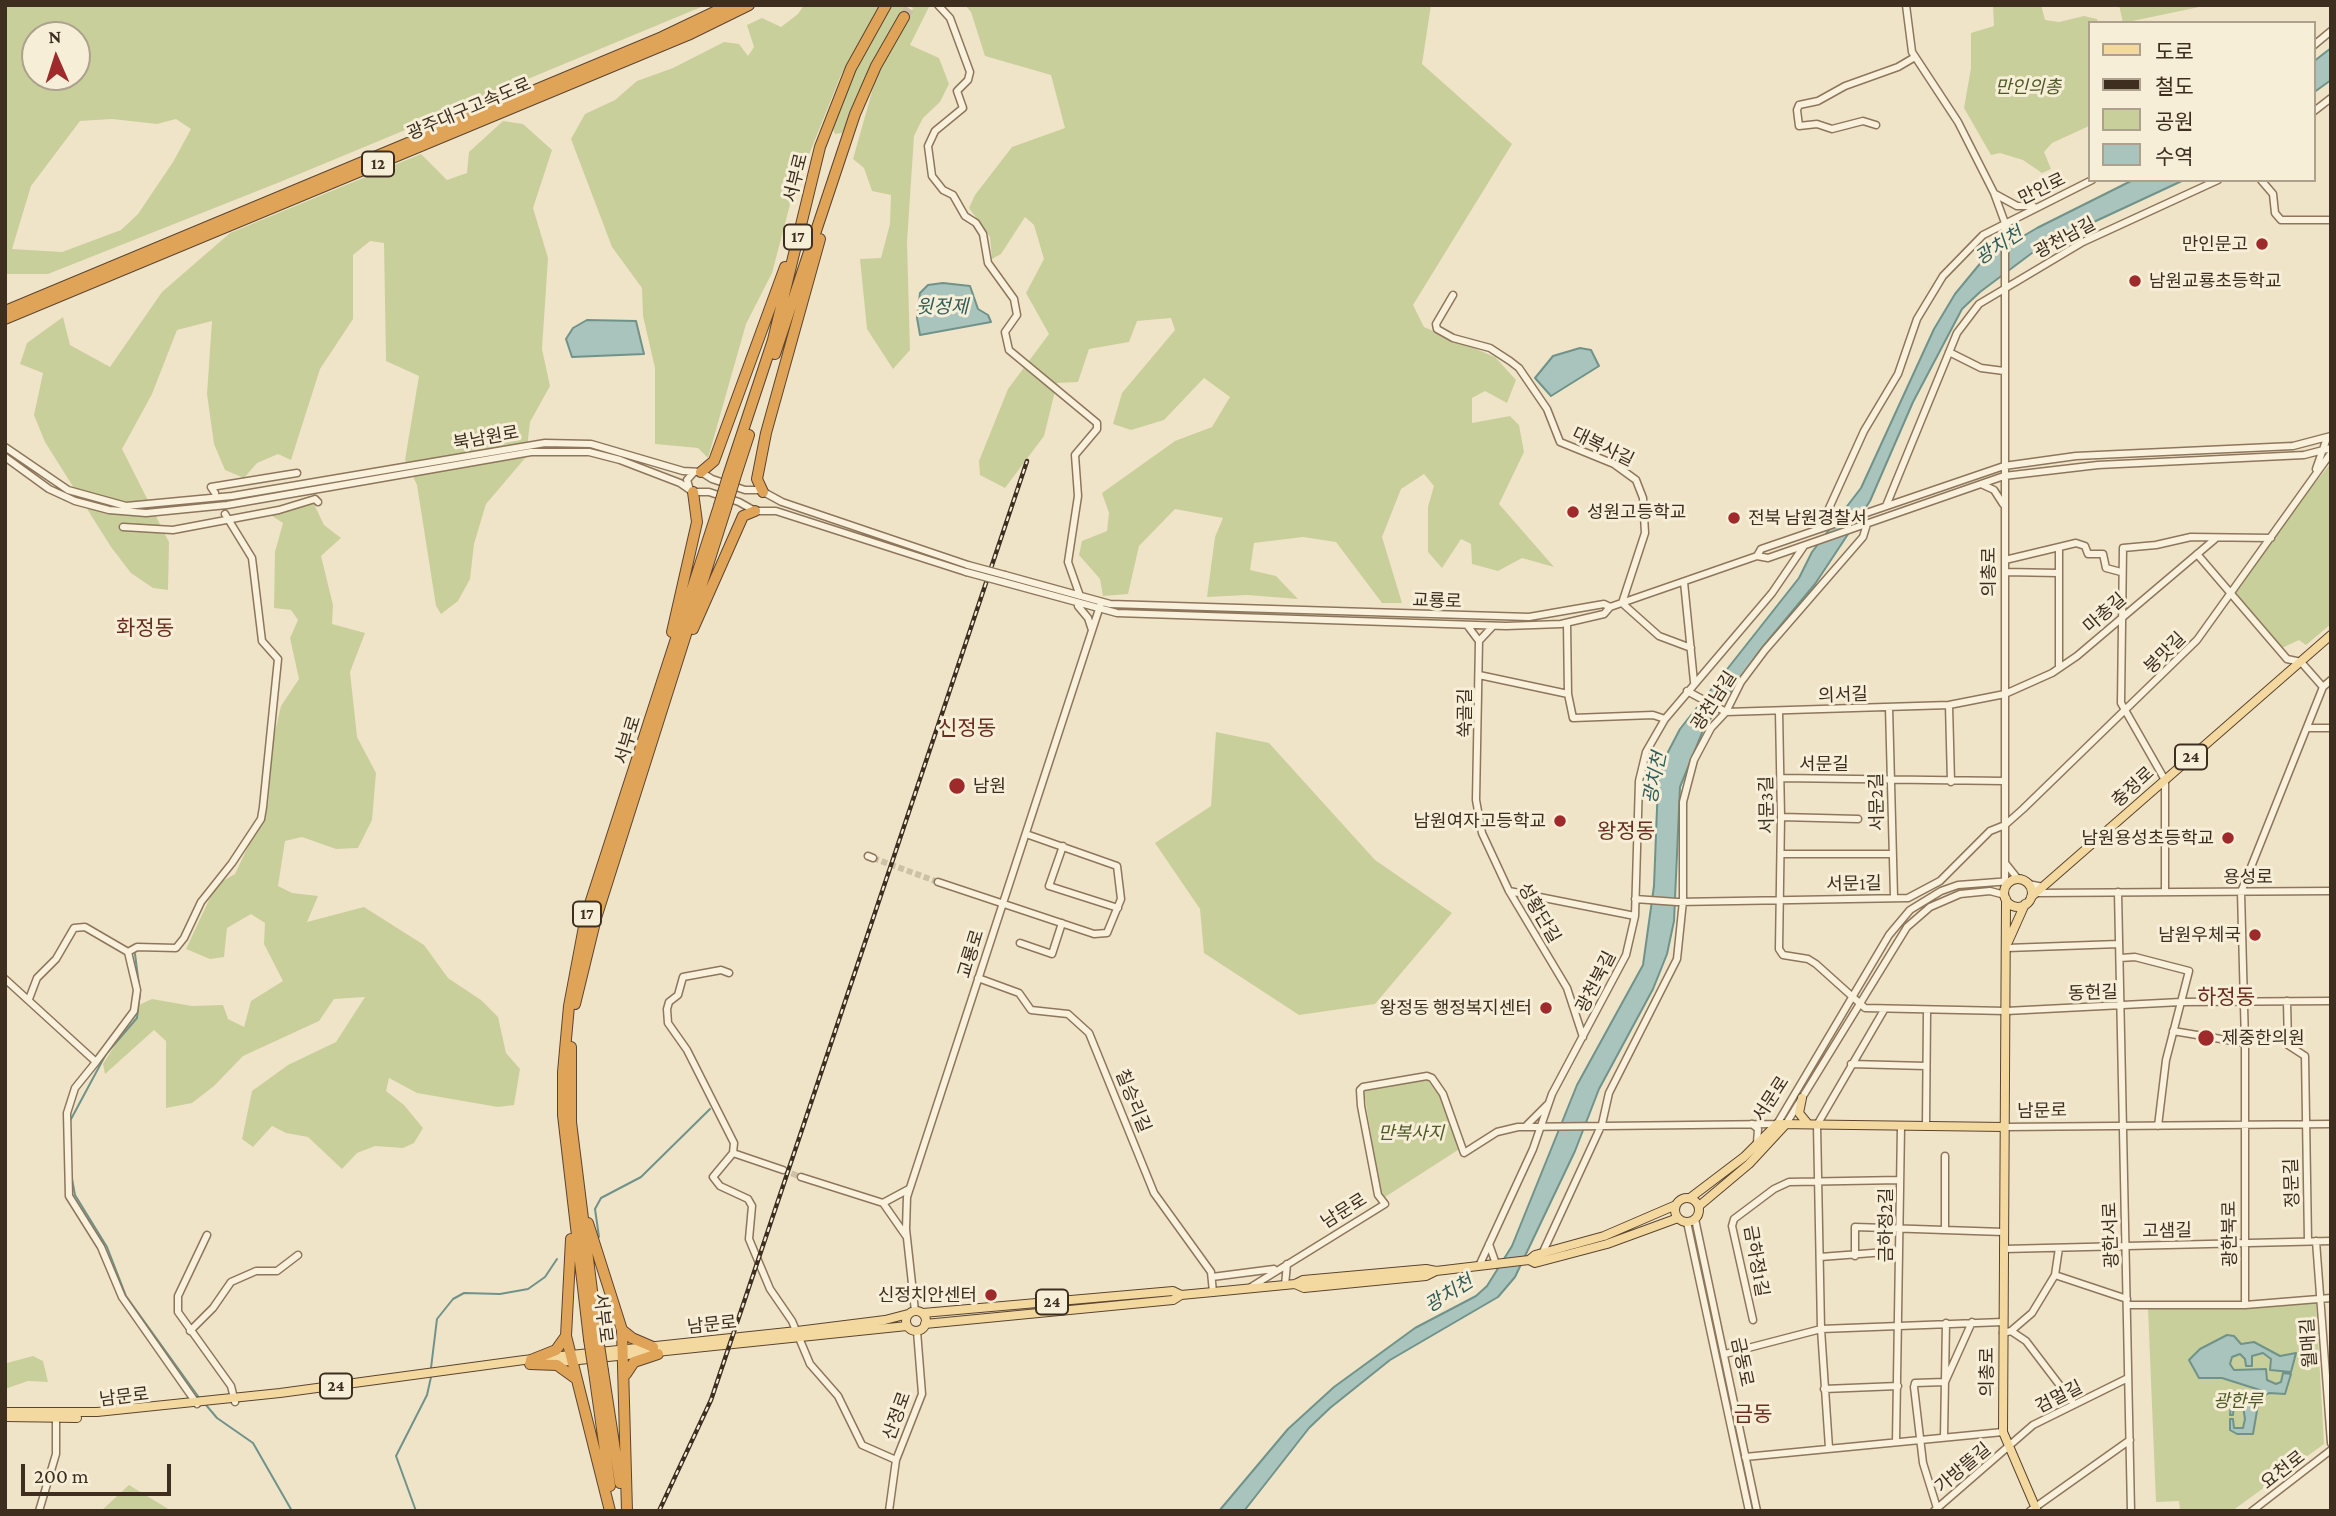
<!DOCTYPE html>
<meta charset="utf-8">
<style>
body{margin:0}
#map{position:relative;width:2336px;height:1516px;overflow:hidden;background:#f0e4c8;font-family:"Crimson Pro","Noto Sans KR",serif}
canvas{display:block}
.frame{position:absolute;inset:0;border:7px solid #3d2e20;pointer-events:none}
.legend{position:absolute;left:2088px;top:21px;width:228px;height:161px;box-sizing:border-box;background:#f7eed8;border:2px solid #ada18e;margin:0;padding:9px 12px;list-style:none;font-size:21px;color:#3d2e20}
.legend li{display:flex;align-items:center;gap:14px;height:35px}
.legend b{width:35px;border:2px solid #ada18e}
.north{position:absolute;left:21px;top:21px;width:70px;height:70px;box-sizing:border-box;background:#f7eed8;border:2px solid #ada18e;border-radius:50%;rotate:357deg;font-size:19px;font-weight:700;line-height:28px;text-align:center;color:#3d2e20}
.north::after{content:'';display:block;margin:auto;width:24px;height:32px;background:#9e2a2b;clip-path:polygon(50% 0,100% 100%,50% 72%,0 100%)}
.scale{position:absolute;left:21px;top:1464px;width:150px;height:32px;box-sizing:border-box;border:4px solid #3d2e20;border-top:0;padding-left:9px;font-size:21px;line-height:24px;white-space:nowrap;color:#3d2e20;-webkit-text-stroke:5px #f7eed8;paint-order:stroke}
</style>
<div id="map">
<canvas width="2336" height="1516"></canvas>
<div class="frame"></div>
<ul class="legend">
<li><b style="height:9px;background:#f3d9a0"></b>도로</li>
<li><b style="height:9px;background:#3d2e20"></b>철도</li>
<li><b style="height:19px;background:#c9cf9b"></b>공원</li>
<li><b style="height:19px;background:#a9c4bc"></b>수역</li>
</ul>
<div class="north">N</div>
<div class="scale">200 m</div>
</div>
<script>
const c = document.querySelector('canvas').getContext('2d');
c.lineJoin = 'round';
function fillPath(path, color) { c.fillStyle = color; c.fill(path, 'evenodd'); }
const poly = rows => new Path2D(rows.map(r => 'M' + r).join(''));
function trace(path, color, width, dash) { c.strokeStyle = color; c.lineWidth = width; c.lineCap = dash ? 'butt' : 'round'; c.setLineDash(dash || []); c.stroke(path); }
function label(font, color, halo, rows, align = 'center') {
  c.font = font + ' "Crimson Pro","Noto Sans KR",serif'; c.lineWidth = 6; c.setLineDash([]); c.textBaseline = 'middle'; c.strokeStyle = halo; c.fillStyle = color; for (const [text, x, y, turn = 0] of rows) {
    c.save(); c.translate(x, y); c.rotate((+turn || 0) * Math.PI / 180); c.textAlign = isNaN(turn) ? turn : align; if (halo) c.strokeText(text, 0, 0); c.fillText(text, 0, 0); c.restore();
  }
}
const green = poly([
 [5,5,706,5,280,182,48,274,5,274],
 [35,35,77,35,77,77,35,77],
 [112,119,157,124,176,119,191,129,173,162,138,214,121,230,62,252,12,249,31,186,80,121],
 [804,5,880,5,841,75,792,197,772,273,746,324,708,458,698,448,655,444,655,368,643,316,642,288,612,247,571,139,585,114,615,100,637,81,673,68,724,42,739,44,748,56,754,47,747,25,762,18,781,27,798,14],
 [893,5,908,5,872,65,846,128,842,133,835,134,831,125,862,54],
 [908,5,930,5,910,45,939,58,949,84,940,102,923,118,914,136,907,242,910,350,893,369,867,329,860,259,881,258,890,224,891,195,872,191,864,168,853,159,877,74,909,18,913,8],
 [965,5,1431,5,1422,64,1512,144,1413,305,1424,327,1495,357,1516,380,1507,403,1485,391,1472,398,1472,423,1510,416,1519,425,1524,452,1499,504,1554,567,1522,558,1498,571,1472,564,1471,544,1461,539,1442,568,1428,552,1428,507,1434,486,1424,474,1401,489,1382,537,1402,603,1382,603,1336,542,1303,537,1254,543,1250,570,1276,576,1298,599,1247,595,1207,597,1215,537,1223,518,1175,509,1139,546,1128,594,1103,596,1100,579,1079,555,1082,541,1107,531,1109,513,1102,493,1175,441,1212,427,1230,397,1204,378,1164,420,1131,430,1113,424,1122,393,1175,330,1171,318,1137,321,1129,342,1089,349,1078,382,1057,383,1044,436,1005,488,980,475,979,461,1008,389,1049,334,1026,293,1044,259,1034,225,1025,217,1001,254,992,259,990,237,969,208,975,195,1012,147,1065,128,1051,75,985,56,971,12],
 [1993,5,2041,5,2045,20,2059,22,2084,16,2097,19,2098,23,2089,23,2089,126,2052,143,2044,152,2051,169,2042,173,2023,160,2000,153,1991,155,1964,108,1971,68,1971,33,1994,26],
 [2119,5,2204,5,2204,6,2123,23],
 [503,121,523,124,552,150,533,208,548,258,542,349,550,386,530,422,526,457,486,504,474,544,470,579,458,601,441,614,436,606,417,485,405,460,419,376,386,361,384,243,370,241,353,255,353,319,320,369,291,460,278,454,257,463,244,478,225,470,214,444,207,394,212,321,177,330,152,394,122,449,169,542,168,590,153,588,131,573,111,547,45,442,34,415,43,373,20,364,27,343,63,317,70,345,110,367,162,292,230,233,421,154,447,180,467,173,469,152],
 [2331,463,2331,624,2306,645,2299,640,2282,648,2277,643,2274,644,2229,597,2271,538],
 [313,502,324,525,341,538,321,556,333,605,332,624,365,633,350,672,357,737,376,773,372,820,358,848,336,849,302,837,285,841,278,886,292,893,318,896,307,922,364,907,424,945,448,978,481,1000,498,1017,506,1053,520,1069,514,1105,498,1107,417,1093,389,1078,386,1091,404,1105,423,1128,414,1143,403,1148,375,1146,357,1153,342,1169,308,1137,286,1133,272,1126,253,1147,242,1139,252,1091,288,1065,336,1042,365,997,334,999,319,1021,243,1056,214,1086,192,1103,166,1108,166,1041,154,1030,105,1074,103,1064,141,1004,152,999,192,1006,223,1005,228,1019,244,1027,251,1001,283,981,264,944,265,923,251,914,227,928,224,957,210,959,186,949,216,885,235,874,268,804,274,736,281,706,299,679,290,638,298,620,291,610,274,608,275,552,283,523,269,514,282,505],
 [1216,732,1269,743,1375,860,1452,913,1375,1004,1299,1015,1204,953,1200,909,1155,843,1211,806],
 [1426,1079,1439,1093,1461,1148,1385,1197,1380,1191,1364,1092,1366,1088],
 [2316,1303,2324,1444,2232,1511,2180,1511,2179,1501,2156,1502,2148,1308,2245,1309],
 [33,1356,43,1361,48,1382,28,1381,5,1389,5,1359,7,1363],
 [129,1485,170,1510,170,1511,101,1511]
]);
const water = poly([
 [2331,48,2331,80,2313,93,2313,62,2331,48],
 [2133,180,2184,180,2040,247,1980,292,1962,309,1913,402,1870,501,1815,584,1761,649,1704,728,1680,787,1674,921,1667,954,1653,989,1599,1089,1575,1151,1515,1277,1498,1297,1390,1360,1330,1408,1309,1428,1244,1511,1219,1511,1288,1429,1334,1387,1415,1328,1476,1296,1487,1286,1512,1246,1577,1085,1643,965,1654,886,1658,783,1668,752,1680,729,1799,578,1812,552,1861,488,1934,329,1955,294,1983,260,2037,228,2133,180],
 [943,283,970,286,978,309,988,315,991,322,920,335,917,318,920,293,928,285,943,283],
 [587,320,636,321,644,354,572,357,566,339,573,328,587,320],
 [1580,348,1591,350,1599,366,1551,396,1535,378,1553,356,1580,348],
 [2227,1335,2234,1336,2241,1344,2254,1342,2280,1356,2296,1353,2291,1372,2270,1370,2271,1359,2263,1353,2252,1356,2252,1366,2246,1366,2245,1359,2240,1354,2232,1357,2230,1364,2234,1370,2266,1369,2267,1380,2276,1384,2281,1382,2283,1373,2291,1374,2285,1394,2269,1393,2259,1399,2253,1434,2237,1434,2230,1430,2230,1419,2233,1419,2234,1428,2243,1428,2245,1419,2243,1406,2234,1406,2233,1415,2230,1415,2231,1404,2252,1400,2263,1391,2222,1378,2199,1378,2189,1360,2200,1349,2227,1335]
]);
const stream = poly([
 [70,1121,106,1054,137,1018,140,993,135,954],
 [72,1179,75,1195,107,1247,126,1296,200,1399],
 [599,1237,595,1209,601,1198,641,1177,710,1109],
 [431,1368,437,1319,453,1299,464,1293,500,1294,528,1289,545,1277,557,1259],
 [206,1405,217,1418,253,1443,292,1511],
 [416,1511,396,1456,427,1395,431,1377]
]);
const minorTunnel = poly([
 [873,858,938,882],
 [783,1170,801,1177]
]);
const highwayTunnel = poly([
 [904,17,912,5]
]);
const minor = poly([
 [938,5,950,18,970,72,968,80,957,91,963,108,935,131,928,146,932,176,943,190,953,195,965,216,976,223,983,234,988,263,1014,299,1017,315,1005,332,1009,350,1097,423,1097,429,1075,455,1078,496,1068,562,1080,596],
 [1906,5,1912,52,1958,122,1994,193,2005,223,2005,887],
 [2313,46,2331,31],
 [2313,112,2331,98],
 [1876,125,1863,121,1832,129,1817,124,1799,126,1797,110,1799,105,1818,101,1845,86,1898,67,1915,57],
 [2261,180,2273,194,2275,213,2281,220,2331,220],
 [1995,194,2017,206,2033,206],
 [1453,295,1436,324,1437,329,1453,338,1490,348,1510,361,1519,368,1547,409,1560,442,1614,464,1636,480,1643,498,1645,533,1622,603,1659,636,1691,648],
 [1949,352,1981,368,2004,371],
 [5,447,68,490,126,506,232,496,545,443,591,444,683,471,701,472,712,479,745,490,760,490,782,502,968,565],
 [5,457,49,489,75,501,109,510,146,513,227,505,531,452,589,452,620,460,680,483,693,492,709,492,739,502,755,511,776,511,966,572],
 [2316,469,2327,438],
 [1981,484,1994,490,2003,504],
 [690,490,687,480,694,472],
 [215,493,211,487,297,473],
 [1886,506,1957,333,1979,304,2083,242,2218,180],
 [123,527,173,530,279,510,315,499,318,502],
 [1820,528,1864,431,1898,374,1917,319,1943,276,1983,235,2092,180],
 [2059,547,2059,668],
 [2197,554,2287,659,2301,662,2323,687],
 [1757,556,1761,549,2004,466,2076,456,2293,446,2331,436],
 [2005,560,2076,543,2085,546,2088,554,2103,554,2106,568,2121,572],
 [2005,572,2059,573],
 [1005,575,1110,604,1529,617,1604,604,1610,607],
 [1003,582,1117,613,1506,626,1561,624,1604,614,1610,607,1757,556,1768,558,2004,476,2098,465,2304,455,2331,448],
 [1684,582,1694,682],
 [1078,606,1088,618,1092,630],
 [1567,623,1568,694,1573,718,1653,715,1665,719],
 [1467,625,1479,641,1476,800,1482,833,1509,891,1567,988,1583,1037],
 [1479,641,1493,626],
 [1479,675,1568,694],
 [1687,691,1726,712,1949,705,2005,694,2052,673,2077,656,2215,539],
 [1949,705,1951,782],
 [1889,707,1894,897],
 [1779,711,1781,817,1779,949,1783,955,1808,959,1816,964,1865,1008,2006,1011,2181,1002,2331,1001],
 [2307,728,2331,728],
 [1781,778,2004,781],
 [1781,817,1858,819],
 [1063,846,1049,886,1118,908],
 [1781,854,1892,854],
 [868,856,873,858],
 [2006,864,2018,879],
 [938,882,1094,934,1107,933,1121,899,1117,866,1026,834],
 [2028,884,2043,887],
 [1509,891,1635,916],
 [2118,892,2131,1511],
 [2165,892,2165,780,2121,703,2123,548,2156,545,2191,537,2271,538],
 [2036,893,2331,891],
 [1635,899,1677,902,1908,898,1940,881,1990,831,2005,825,2023,809,2197,640,2331,453],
 [1020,943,1052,954,1062,923],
 [2007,948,2119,944],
 [128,952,137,947,176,948,184,938,201,902,232,863,261,819,263,807,278,659,262,641,252,558,225,514],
 [2120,958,2135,957,2189,971,2166,1060,2158,1126],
 [729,973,721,970,683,977,678,995,669,1002,667,1009,668,1023,687,1050,734,1143,733,1153,713,1177,720,1186,748,1199,752,1206,749,1239,770,1289,792,1321,810,1364,838,1396,862,1445,896,1460],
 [978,978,1019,993,1031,1010,1068,1014,1089,1033,1154,1193,1211,1272,1213,1292],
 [5,979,96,1062,75,1088,67,1113,69,1196,101,1247,122,1297,197,1404],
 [29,999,37,978,56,959,74,928,85,927,128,952,137,990,134,1011,96,1062],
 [2287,1001,2288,1045,2305,1056,2308,1241],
 [2173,1031,2245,1043],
 [1851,1064,1926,1066],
 [1752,1124,1758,1129,1757,1143],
 [1786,1124,1907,927,1930,907,1960,894,1990,891,2005,895],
 [1527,1125,1547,1105],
 [1926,1126,1927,1011],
 [2005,1127,2331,1124],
 [733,1153,783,1170],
 [801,1177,883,1203],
 [1695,1219,1757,1511],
 [1687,1222,1749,1511],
 [1945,1229,1945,1156],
 [207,1235,178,1296,178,1312,231,1386,235,1402],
 [906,1236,883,1203,909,1189],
 [2316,1241,2331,1443],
 [1489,1244,1496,1264],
 [2004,1249,2331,1241],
 [1542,1254,1602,1124,1609,1093,1677,959,1683,901,1683,802,1694,760,1711,728,1726,712,1741,682,1765,650,1863,537,1867,524],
 [1855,1256,1855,1227,2004,1232],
 [1820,1257,1899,1251],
 [1479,1266,1533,1149,1552,1094,1626,955,1635,916,1639,781,1646,752,1665,719,1772,593,1804,546],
 [2055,1275,2127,1299],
 [1212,1277,1274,1269],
 [1285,1285,1287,1264],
 [1251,1287,1385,1204,1378,1195,1361,1106,1360,1090,1363,1087,1427,1076,1432,1078,1443,1094,1464,1153,1497,1132,1518,1127,1777,1124,1889,935,1910,910,1941,891,1958,885,2011,881],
 [2127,1305,2245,1305,2245,1043,2241,892,2323,687,2331,680],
 [2245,1305,2331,1298],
 [915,1311,906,1229,907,1197,1101,603],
 [1753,1320,1732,1226,1734,1219,1774,1189,1789,1182,1900,1180],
 [190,1331,213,1308,231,1282,256,1271,277,1271,298,1255],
 [2011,1331,2032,1313,2055,1275,2059,1248],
 [2003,1333,2011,1331,2026,1341,2074,1404],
 [1725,1354,1821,1329,2003,1322],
 [1824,1389,1898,1386],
 [1944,1437,1946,1323],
 [1896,1442,1901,1126],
 [1829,1448,1821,1329,1817,1125,1884,1010],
 [1745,1457,2003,1432],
 [1937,1508,1923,1463,1914,1387,1915,1383,1945,1382,1972,1322],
 [39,1511,56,1454,56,1414],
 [889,1511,896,1460,922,1394,917,1331],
 [1934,1511,2033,1425,2128,1378],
 [2030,1511,2130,1440],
 [2252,1511,2331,1450]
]);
const major = poly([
 '2004 893a14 14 0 1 1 28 0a14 14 0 1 1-28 0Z',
 [2031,897,2331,635],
 [2006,899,2003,1432,2037,1511],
 [2008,942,2025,904],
 [1802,1098,1799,1113,1808,1124],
 '1675 1210a12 12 0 1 1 24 0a12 12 0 1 1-24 0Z',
 [1690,1198,1744,1157,1777,1124,2005,1127],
 [1699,1206,1749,1164,1786,1124],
 [1529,1260,1535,1255,1604,1236,1676,1205],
 [1295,1284,1304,1288,1426,1276,1436,1271],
 '906 1321a10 10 0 1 1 20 0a10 10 0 1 1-20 0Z',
 [923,1313,1173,1291,1181,1295,1213,1292,1295,1284,1303,1280,1426,1269,1436,1271,1529,1260,1535,1263,1607,1244,1678,1218],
 [925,1324,1173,1300,1181,1295],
 [550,1363,907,1326],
 [5,1412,97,1412,280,1393,524,1360,797,1331,885,1320,908,1314],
 [5,1417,77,1418]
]);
const highway = poly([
 [5,311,662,37,729,5],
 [5,319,688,35,749,5],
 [775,354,855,114,876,66,904,17],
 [701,472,714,461,785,267],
 [728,476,773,340,820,147,851,68,886,5],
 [735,478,749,435],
 [763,492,757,479,766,433,820,239],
 [693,629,743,516,755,511],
 [672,632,697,522,693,492],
 [575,1004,596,918,726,508],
 [571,1047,571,1122,598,1339],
 [588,1223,622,1330,627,1511],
 [571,1239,566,1336,610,1511],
 [622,1330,632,1338,653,1347],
 [589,1339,563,1115,563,1072,569,1006,586,916,719,506],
 [531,1360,556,1350,566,1336],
 [530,1364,557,1365,575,1378],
 [603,1371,620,1483],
 [594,1372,610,1486],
 [626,1374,634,1362,658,1354]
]);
const rail = poly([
 [659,1511,711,1400,1027,461]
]);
const minorBridge = poly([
 [968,565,1005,575],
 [966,572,1003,582]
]);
const highwayBridge = poly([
 [719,506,728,476],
 [726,508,735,478],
 [589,1339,594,1372],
 [598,1339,603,1371]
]);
const markers = [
 [2262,244,7,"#9e2a2b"],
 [2135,281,7,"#9e2a2b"],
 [1573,512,7,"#9e2a2b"],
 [1734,518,7,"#9e2a2b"],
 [957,786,9,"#9e2a2b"],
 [1560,821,7,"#9e2a2b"],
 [2228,838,7,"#9e2a2b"],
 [2255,935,7,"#9e2a2b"],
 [1546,1008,7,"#9e2a2b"],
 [2206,1038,9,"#9e2a2b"],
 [991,1295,7,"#9e2a2b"]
];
const shields = [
 [378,164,32],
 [798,237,28],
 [2191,757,32],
 [587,914,28],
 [1052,1302,32],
 [336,1386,32]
];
const shieldNames = [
 ["12",378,164],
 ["17",798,237],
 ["24",2191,757],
 ["17",587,914],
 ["24",1052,1302],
 ["24",336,1386]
];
const parkNames = [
 ["만인의총",2028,87],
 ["만복사지",1411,1133],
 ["광한루",2238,1401]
];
const streetNames = [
 ["광주대구고속도로",469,109,-23],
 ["서부로",796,178,-76],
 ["만인로",2042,189,-26],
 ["광천남길",2065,238,-28],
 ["북남원로",486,438,-10],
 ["대복사길",1603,447,26],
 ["의총로",1989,572,-90],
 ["교룡로",1437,601,2],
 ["마총길",2105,613,-41],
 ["붕맛길",2165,653,-45],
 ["의서길",1843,695,-2],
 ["광천남길",1714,701,-57],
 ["쑥골길",1465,713,-90],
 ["서부로",628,740,-73],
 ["서문길",1824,764],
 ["충정로",2133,787,-42],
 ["서문2길",1877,802,-91],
 ["서문3길",1767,805,-91],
 ["용성로",2248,877],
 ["서문1길",1854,884,-1],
 ["성황단길",1539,913,60],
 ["교룡로",971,954,-73],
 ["광천북길",1596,982,-63],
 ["동헌길",2093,993,-2],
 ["서문로",1771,1099,-57],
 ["칠승리길",1133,1101,68],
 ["남문로",2042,1111,-1],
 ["정문길",2292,1183,-92],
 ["남문로",1344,1211,-32],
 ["금하정2길",1886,1225,-90],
 ["고샘길",2167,1231,-1],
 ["광한북로",2230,1234,-91],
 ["광한서로",2111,1235,-92],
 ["금하정1길",1756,1261,80],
 ["서부로",603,1318,83],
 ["남문로",712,1325,-6],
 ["월매길",2309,1343,-94],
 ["금동로",1742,1362,78],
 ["의총로",1987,1372,-90],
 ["남문로",124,1397,-7],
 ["검멀길",2059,1397,-27],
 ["산정로",897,1416,-70],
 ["가방뜰길",1963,1468,-40],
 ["요천로",2283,1470,-38]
];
const poiNames = [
 ["만인문고",2248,244],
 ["남원교룡초등학교",2149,281,"left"],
 ["성원고등학교",1587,512,"left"],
 ["전북 남원경찰서",1748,518,"left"],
 ["남원",973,786,"left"],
 ["남원여자고등학교",1546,821],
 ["남원용성초등학교",2214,838],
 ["남원우체국",2241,935],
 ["왕정동 행정복지센터",1532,1008],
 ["제중한의원",2222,1038,"left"],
 ["신정치안센터",977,1295]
];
const waterNames = [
 ["광치천",1999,246,-33],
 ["윗정제",942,307],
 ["광치천",1655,778,-79],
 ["광치천",1449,1294,-32]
];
const quarterNames = [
 ["화정동",145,629],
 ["신정동",967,729],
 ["왕정동",1626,832],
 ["하정동",2226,998],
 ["금동",1753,1415]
];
fillPath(green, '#c9cf9b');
fillPath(water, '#a9c4bc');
trace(water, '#6f938a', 2);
trace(stream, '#6f938a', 2);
trace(minorTunnel, '#ccc0a6', 6, [6, 3]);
trace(highwayTunnel, '#ccc0a6', 10, [10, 5]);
trace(minor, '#8d765c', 9);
trace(major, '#5b4430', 10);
trace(highway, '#5b4430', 12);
trace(minor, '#faf1dc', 6);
trace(major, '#f3d9a0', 8);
trace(highway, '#e0a458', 10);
trace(rail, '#3d2e20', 4.5);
trace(rail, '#f7eed8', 2, [5]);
trace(minorBridge, '#8d765c', 9, []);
trace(highwayBridge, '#5b4430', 12, []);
trace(minorBridge, '#faf1dc', 6);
trace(highwayBridge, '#e0a458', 10);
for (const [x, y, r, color] of markers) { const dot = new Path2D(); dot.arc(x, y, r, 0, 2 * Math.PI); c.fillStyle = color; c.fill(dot); trace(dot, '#f7eed8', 2.5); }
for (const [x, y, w] of shields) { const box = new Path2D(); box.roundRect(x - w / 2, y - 12.5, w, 25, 5); c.fillStyle = '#f7eed8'; c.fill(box); trace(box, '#3d2e20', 2); }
label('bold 16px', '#3d2e20', null, shieldNames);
label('italic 18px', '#4d5a26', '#f7eed8', parkNames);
label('18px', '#3d2e20', '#f7eed8', streetNames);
label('18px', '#3d2e20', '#f7eed8', poiNames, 'right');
label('italic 19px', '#2f5d5a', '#f7eed8', waterNames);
label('21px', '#6b2e1e', '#f7eed8', quarterNames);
</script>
